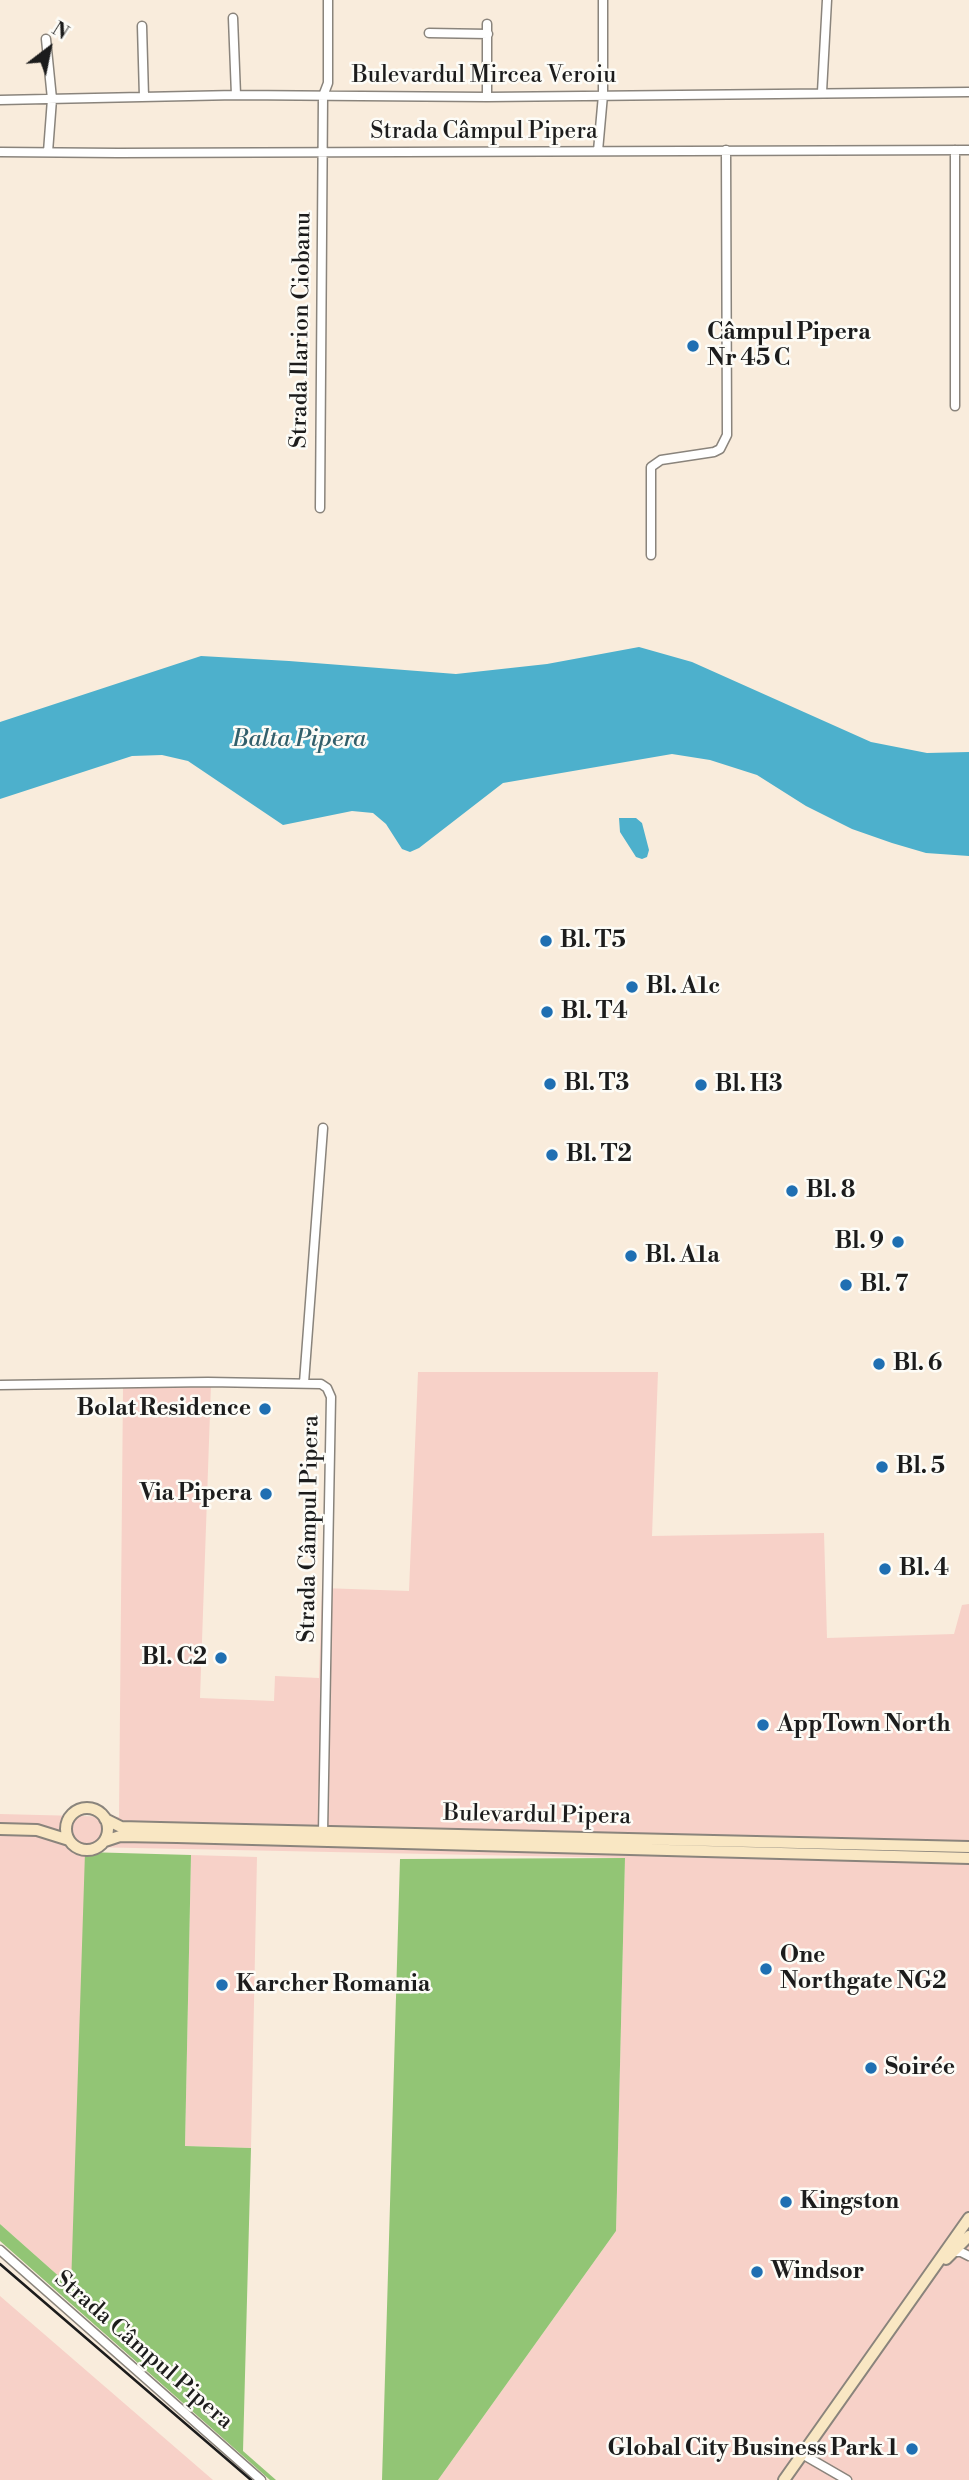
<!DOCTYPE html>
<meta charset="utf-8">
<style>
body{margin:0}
#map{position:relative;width:969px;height:2480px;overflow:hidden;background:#f9ecdc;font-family:"Libre Bodoni",serif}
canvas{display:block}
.north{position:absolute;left:14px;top:14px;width:70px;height:70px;-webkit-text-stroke:5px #fdfcf7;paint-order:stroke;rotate:32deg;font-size:19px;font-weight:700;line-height:28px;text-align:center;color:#1c1c1c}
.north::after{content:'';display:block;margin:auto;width:24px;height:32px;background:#1c1c1c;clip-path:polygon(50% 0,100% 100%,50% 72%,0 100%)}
</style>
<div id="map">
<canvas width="969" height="2480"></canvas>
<div class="north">N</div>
</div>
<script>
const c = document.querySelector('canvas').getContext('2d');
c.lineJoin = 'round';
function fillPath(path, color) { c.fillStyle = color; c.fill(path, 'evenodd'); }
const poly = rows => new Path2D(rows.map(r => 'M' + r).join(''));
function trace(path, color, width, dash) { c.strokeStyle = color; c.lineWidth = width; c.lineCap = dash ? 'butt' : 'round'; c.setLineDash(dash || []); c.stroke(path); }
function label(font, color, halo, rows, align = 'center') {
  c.font = font + ' "Libre Bodoni",serif'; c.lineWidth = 5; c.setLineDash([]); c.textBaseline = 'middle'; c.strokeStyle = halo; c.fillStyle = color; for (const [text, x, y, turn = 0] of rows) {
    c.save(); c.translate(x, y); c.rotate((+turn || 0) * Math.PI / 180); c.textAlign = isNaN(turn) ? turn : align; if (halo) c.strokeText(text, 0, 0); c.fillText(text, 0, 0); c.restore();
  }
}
const built = poly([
 [418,1372,658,1372,652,1536,824,1533,827,1638,954,1634,962,1605,969,1604,969,2480,438,2480,616,2231,625,1858,86,1847,72,2288,0,2224,0,1814,119,1817,123,1388,211,1384,200,1698,274,1701,275,1676,319,1678,322,1588,409,1591],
 [191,1855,257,1857,251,2148,185,2146],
 [0,2296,213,2480,0,2480]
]);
const green = poly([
 [85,1852,191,1855,185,2146,251,2148,243,2451,276,2480,270,2480,0,2241,0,2224,71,2287],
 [625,1858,616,2231,438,2480,382,2480,400,1859]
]);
const water = poly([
 [639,647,692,662,871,742,927,753,969,752,969,856,926,853,892,843,852,829,806,806,757,775,710,760,672,754,503,783,419,848,410,852,402,849,386,824,373,813,352,811,283,825,188,761,162,755,132,756,0,799,0,722,201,656,289,661,456,674,547,664],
 [619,818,636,818,642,823,649,850,647,857,642,859,636,857,620,832]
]);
const street = poly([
 [233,18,236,95],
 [142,26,144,97],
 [429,33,488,34],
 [46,39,52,99,48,152],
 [822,92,827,0],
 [487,97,487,24],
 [0,100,236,95,487,97,969,92],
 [598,151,603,95,603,0],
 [0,152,118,153,969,150],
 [955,406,955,150],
 [320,508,323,96,328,83,328,0],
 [651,555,651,467,661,460,714,452,720,449,727,435,726,150],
 [304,1383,323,1128],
 [0,1385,208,1382,321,1384,327,1388,331,1397,323,1832],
 [0,2250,261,2480],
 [949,2252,961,2252,969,2256],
 [802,2454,847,2480]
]);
const secondary = poly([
 '66 1829a21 21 0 1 1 42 0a21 21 0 1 1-42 0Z',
 [105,1819,121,1827,160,1828,969,1847],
 [0,1829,37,1830,69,1840],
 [105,1841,120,1836,177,1837,969,1858],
 [946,2259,969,2236],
 [784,2480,969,2218]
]);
const rail = poly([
 [0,2264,251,2480]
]);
const markers = [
 [693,346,7,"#1f6fb2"],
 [546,941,7,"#1f6fb2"],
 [632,987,7,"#1f6fb2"],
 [547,1012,7,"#1f6fb2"],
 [550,1084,7,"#1f6fb2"],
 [701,1085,7,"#1f6fb2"],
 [552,1155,7,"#1f6fb2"],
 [792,1191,7,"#1f6fb2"],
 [898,1242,7,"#1f6fb2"],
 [631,1256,7,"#1f6fb2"],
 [846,1285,7,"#1f6fb2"],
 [879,1364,7,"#1f6fb2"],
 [265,1409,7,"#1f6fb2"],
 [882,1467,7,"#1f6fb2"],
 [266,1494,7,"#1f6fb2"],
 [885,1569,7,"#1f6fb2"],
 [221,1658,7,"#1f6fb2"],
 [763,1725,7,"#1f6fb2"],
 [766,1969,7,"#1f6fb2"],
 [222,1985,7,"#1f6fb2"],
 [871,2068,7,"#1f6fb2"],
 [786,2202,7,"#1f6fb2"],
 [757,2272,7,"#1f6fb2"],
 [912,2449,7,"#1f6fb2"]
];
const streetNames = [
 ["Bulevardul Mircea Veroiu",484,76],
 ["Strada Câmpul Pipera",484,132],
 ["Strada Ilarion Ciobanu",302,330,-89],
 ["Strada Câmpul Pipera",310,1529,-89],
 ["Bulevardul Pipera",537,1816,1],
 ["Strada Câmpul Pipera",143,2351,41]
];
const poiNames = [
 ["Câmpul Pipera",707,333],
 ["Nr 45 C",707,359],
 ["Bl. T5",560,941],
 ["Bl. A1c",646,987],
 ["Bl. T4",561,1012],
 ["Bl. T3",564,1084],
 ["Bl. H3",715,1085],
 ["Bl. T2",566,1155],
 ["Bl. 8",806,1191],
 ["Bl. 9",884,1242,"right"],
 ["Bl. A1a",645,1256],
 ["Bl. 7",860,1285],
 ["Bl. 6",893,1364],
 ["Bolat Residence",251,1409,"right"],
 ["Bl. 5",896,1467],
 ["Via Pipera",252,1494,"right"],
 ["Bl. 4",899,1569],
 ["Bl. C2",207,1658,"right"],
 ["AppTown North",777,1725],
 ["One",780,1956],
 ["Northgate NG2",780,1982],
 ["Karcher Romania",236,1985],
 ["Soirée",885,2068],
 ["Kingston",800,2202],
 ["Windsor",771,2272],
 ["Global City Business Park 1",898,2449,"right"]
];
const waterNames = [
 ["Balta Pipera",299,740]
];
fillPath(built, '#f7d1c8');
fillPath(green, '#92c575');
fillPath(water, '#4db0cc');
trace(street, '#8a847c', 11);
trace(secondary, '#8a847c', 14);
trace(street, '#fff', 8);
trace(secondary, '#f9e7c3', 10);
trace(rail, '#1c1c1c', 2.5);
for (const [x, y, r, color] of markers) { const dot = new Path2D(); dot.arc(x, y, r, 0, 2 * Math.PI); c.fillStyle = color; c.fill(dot); trace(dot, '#fdfcf7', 2.5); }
label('23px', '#1c1c1c', '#fdfcf7', streetNames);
label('bold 23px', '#1c1c1c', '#fdfcf7', poiNames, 'left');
label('italic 24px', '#325f6b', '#fdfcf7', waterNames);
</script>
